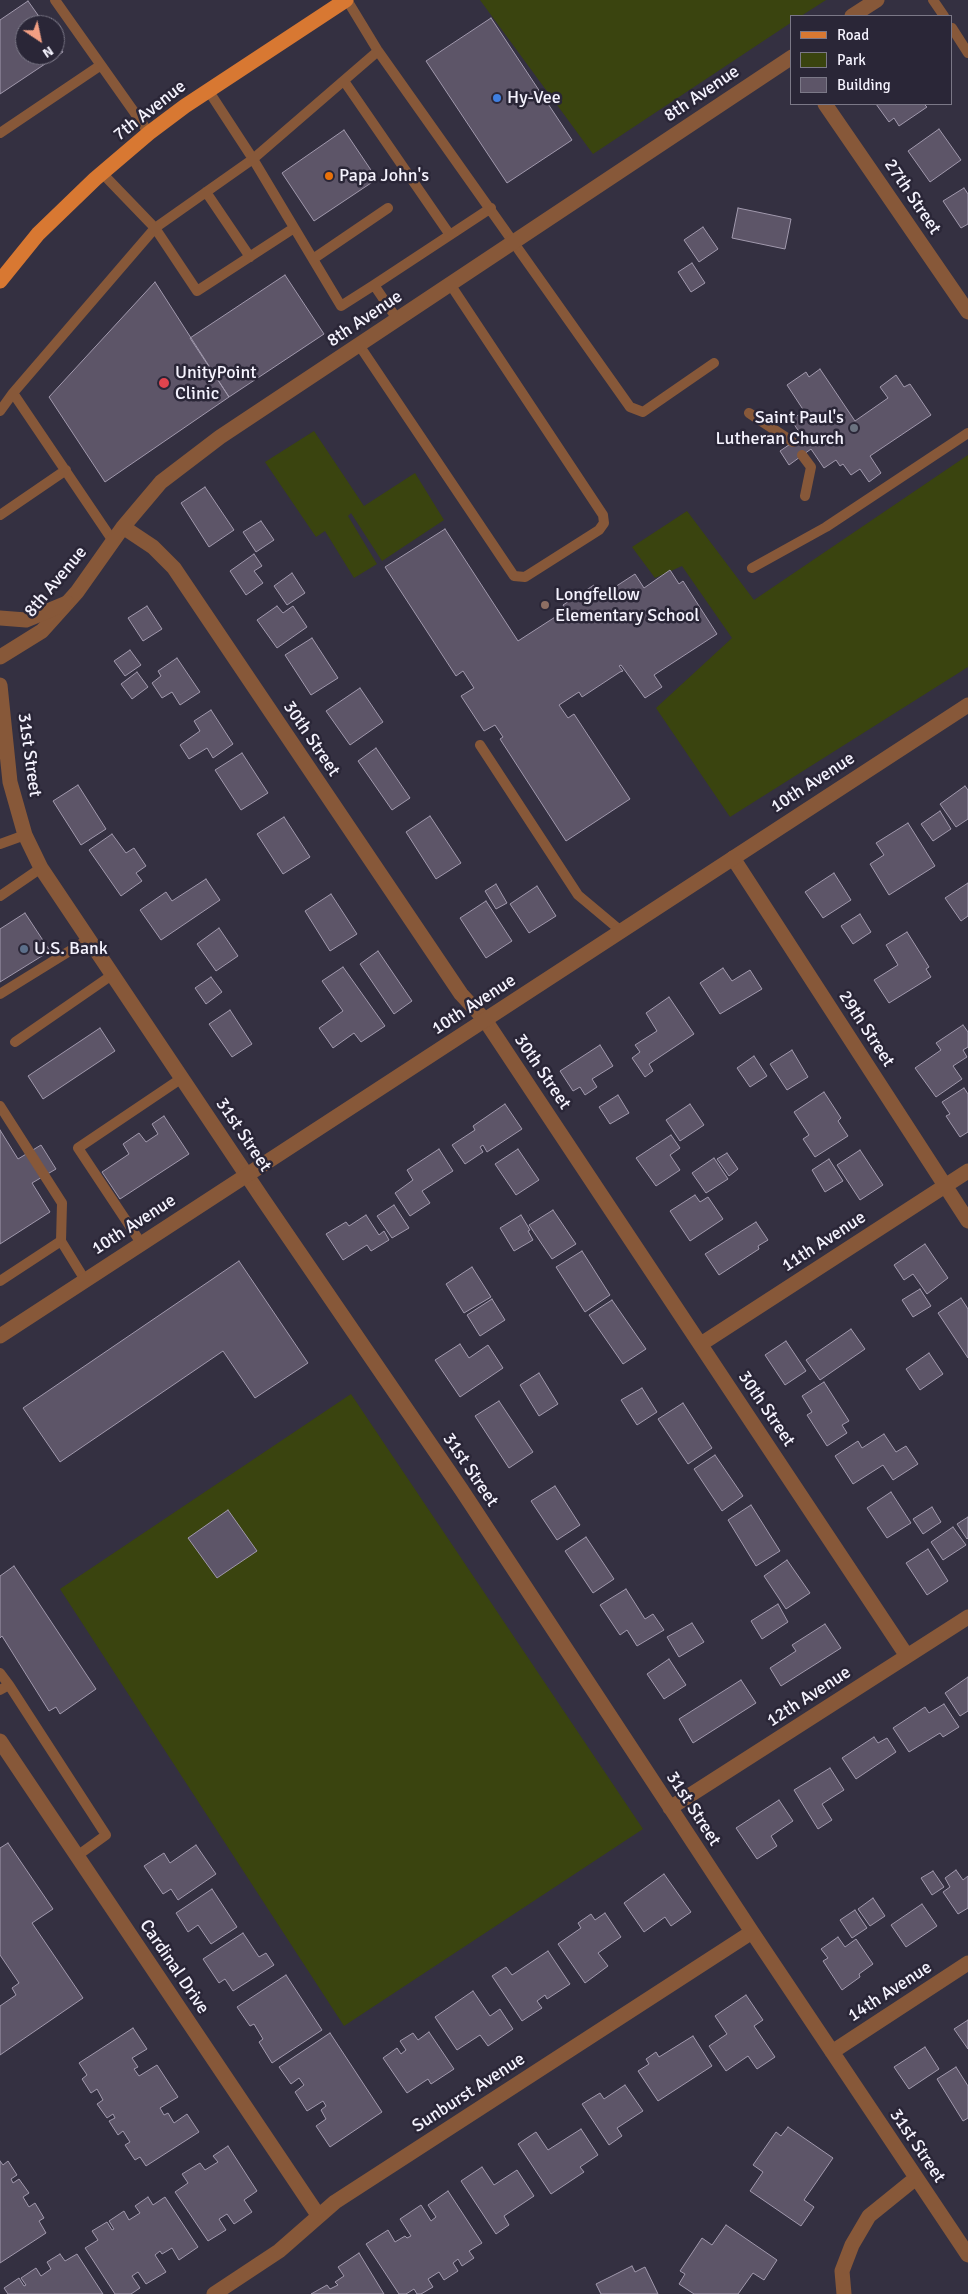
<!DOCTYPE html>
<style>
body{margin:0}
#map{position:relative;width:968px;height:2294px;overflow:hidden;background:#343041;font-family:Signika,sans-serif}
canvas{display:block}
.legend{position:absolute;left:790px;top:15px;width:162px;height:90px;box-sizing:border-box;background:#2a2637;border:1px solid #7b7887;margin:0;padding:6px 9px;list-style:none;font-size:15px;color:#f5f3fe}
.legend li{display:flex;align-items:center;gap:10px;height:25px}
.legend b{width:25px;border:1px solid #7b7887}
.north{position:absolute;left:15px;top:15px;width:50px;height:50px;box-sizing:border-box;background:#2a2637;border:1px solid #7b7887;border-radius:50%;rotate:146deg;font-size:14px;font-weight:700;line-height:20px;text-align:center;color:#f5f3fe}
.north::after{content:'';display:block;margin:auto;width:18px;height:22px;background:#f39f83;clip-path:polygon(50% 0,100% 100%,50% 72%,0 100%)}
</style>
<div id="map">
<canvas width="968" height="2294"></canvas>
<ul class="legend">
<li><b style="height:6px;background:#d87832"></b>Road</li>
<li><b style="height:14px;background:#3a440f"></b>Park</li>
<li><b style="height:14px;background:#5d5568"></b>Building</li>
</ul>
<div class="north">N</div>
</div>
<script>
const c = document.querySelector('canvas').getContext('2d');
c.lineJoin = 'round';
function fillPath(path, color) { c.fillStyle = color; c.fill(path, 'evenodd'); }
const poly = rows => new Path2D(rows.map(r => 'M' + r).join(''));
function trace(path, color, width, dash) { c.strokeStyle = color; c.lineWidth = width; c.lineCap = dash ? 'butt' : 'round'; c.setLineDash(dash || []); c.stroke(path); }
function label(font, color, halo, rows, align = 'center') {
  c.font = font + ' Signika,sans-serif'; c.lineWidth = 5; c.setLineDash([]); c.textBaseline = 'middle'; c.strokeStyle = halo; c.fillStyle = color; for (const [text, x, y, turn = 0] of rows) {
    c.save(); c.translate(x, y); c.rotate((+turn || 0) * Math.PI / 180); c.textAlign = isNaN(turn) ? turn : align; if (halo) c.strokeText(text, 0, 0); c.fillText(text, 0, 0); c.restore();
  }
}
const green = poly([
 [480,0,826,0,801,16,792,16,792,22,593,154],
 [314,431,364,506,415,473,444,520,382,561,351,513,348,516,377,564,354,578,325,531,316,537,265,462],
 [968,455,968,667,730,817,656,708,732,638,682,566,655,578,632,547,687,511,754,600],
 [351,1394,643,1829,344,2026,60,1589]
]);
const building = poly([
 [28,1,45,25,25,25,25,55,55,55,55,40,63,52,0,94,0,20,28,1],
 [491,18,572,140,507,183,426,61,491,18],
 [876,104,924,104,927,107,899,126,894,118,889,122,876,104],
 [939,129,961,160,930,182,908,151,939,129],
 [344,130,377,179,314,221,282,173,344,130],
 [964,188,968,194,968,224,961,228,943,201,964,188],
 [738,208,791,219,785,249,732,238,738,208],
 [703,227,718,249,699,262,684,240,703,227],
 [692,263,705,283,691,292,678,272,692,263],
 [285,275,324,334,229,397,190,338,285,275],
 [155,282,229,397,105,482,49,397,155,282],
 [820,369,855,421,888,398,880,387,896,375,904,387,910,384,931,415,870,456,881,473,869,482,860,469,851,475,843,464,840,466,836,460,824,468,811,449,789,465,780,451,802,436,791,420,804,411,787,385,806,372,809,377,820,369],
 [205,487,234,530,209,547,181,503,205,487],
 [261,521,274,540,256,552,243,532,261,521],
 [445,529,518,641,566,610,563,605,594,585,601,596,635,574,644,588,670,570,679,584,683,581,717,634,654,675,662,687,645,698,621,665,619,666,623,671,620,672,582,697,579,692,559,705,568,718,574,714,630,799,566,841,500,739,503,737,495,725,484,731,461,696,474,688,463,671,456,676,385,567,445,529],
 [254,554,262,566,254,571,263,583,246,595,230,571,254,554],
 [292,573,305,593,287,605,274,586,292,573],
 [147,606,162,629,143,641,128,618,147,606],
 [277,606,283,613,293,606,307,627,277,648,257,620,277,606],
 [312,638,338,678,311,695,285,655,312,638],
 [130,650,141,665,125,676,114,661,130,650],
 [177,658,200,692,180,705,172,692,162,698,152,683,161,676,158,671,177,658],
 [137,672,148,687,132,699,121,684,137,672],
 [360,688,383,722,350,745,326,711,360,688],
 [211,710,233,744,213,758,207,748,189,759,180,745,200,731,194,721,211,710],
 [376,748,410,798,392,810,358,761,376,748],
 [242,753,268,793,241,810,215,770,242,753],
 [78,785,106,829,81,845,53,801,78,785],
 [965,786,968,790,968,819,956,827,940,804,965,786],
 [940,811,951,829,933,841,921,824,940,811],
 [430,816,461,863,436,879,406,832,430,816],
 [284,817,310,857,283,874,257,834,284,817],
 [908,823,935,866,889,895,870,864,884,855,876,843,908,823],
 [112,834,126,853,134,848,146,866,136,873,142,881,121,896,89,850,112,834],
 [834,873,851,900,823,918,805,892,834,873],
 [206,879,220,900,161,940,140,910,166,892,172,901,206,879],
 [968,883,968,916,961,921,945,898,968,883],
 [496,884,507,903,496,909,485,891,496,884],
 [537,886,556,916,529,933,510,904,537,886],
 [331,894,357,934,330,951,305,911,331,894],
 [486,901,512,941,486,958,460,918,486,901],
 [25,913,50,951,0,982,0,929,25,913],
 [860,914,871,932,853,944,841,926,860,914],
 [219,928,238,956,216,971,197,944,219,928],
 [907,932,929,967,926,969,931,977,889,1003,874,980,898,965,886,945,907,932],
 [378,951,412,1001,394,1014,360,964,378,951],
 [343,967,385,1026,361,1042,354,1033,333,1048,319,1028,343,1011,322,981,343,967],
 [723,968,732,981,750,970,762,989,720,1014,700,983,723,968],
 [211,977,222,992,206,1004,195,988,211,977],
 [669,997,694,1034,649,1064,653,1071,645,1077,632,1058,640,1052,635,1045,657,1031,646,1013,669,997],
 [230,1010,252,1044,232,1057,209,1024,230,1010],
 [963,1025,968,1032,968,1047,963,1050,967,1057,953,1066,962,1079,936,1097,915,1068,941,1050,936,1043,963,1025],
 [100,1028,115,1051,43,1099,28,1076,100,1028],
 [600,1045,613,1066,592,1079,597,1087,585,1095,580,1087,573,1091,560,1071,600,1045],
 [792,1050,808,1077,787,1090,770,1064,792,1050],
 [754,1056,767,1076,750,1087,737,1068,754,1056],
 [964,1088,968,1094,968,1132,960,1137,946,1116,950,1114,942,1102,964,1088],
 [824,1092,841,1118,838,1121,848,1136,815,1157,803,1139,809,1135,794,1112,824,1092],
 [618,1095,629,1113,610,1124,599,1107,618,1095],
 [505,1104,522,1129,487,1152,483,1145,480,1147,483,1152,465,1164,452,1145,475,1130,473,1126,505,1104],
 [690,1104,704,1125,680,1141,666,1120,690,1104],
 [164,1116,189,1154,120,1199,102,1172,129,1154,123,1144,139,1133,146,1142,158,1134,152,1124,164,1116],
 [0,1130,18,1159,41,1145,56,1169,32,1183,50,1212,0,1244,0,1130],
 [671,1135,680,1148,670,1155,680,1170,656,1186,636,1158,671,1135],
 [439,1149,453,1171,422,1191,430,1203,410,1216,395,1193,413,1180,407,1170,439,1149],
 [518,1149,539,1180,516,1195,495,1164,518,1149],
 [860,1150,883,1185,860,1200,837,1165,860,1150],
 [727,1153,738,1169,729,1176,717,1159,727,1153],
 [714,1158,728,1179,706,1193,692,1173,714,1158],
 [829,1159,843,1181,825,1192,812,1170,829,1159],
 [695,1195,700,1202,708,1197,723,1219,690,1241,670,1211,695,1195],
 [394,1205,409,1228,392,1238,377,1216,394,1205],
 [553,1210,576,1244,552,1259,529,1225,553,1210],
 [366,1215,379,1235,384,1231,389,1240,371,1251,367,1245,343,1260,326,1234,346,1222,349,1226,366,1215],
 [521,1215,530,1230,528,1231,533,1240,514,1251,500,1228,521,1215],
 [756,1222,768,1240,758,1246,759,1249,719,1275,705,1254,756,1222],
 [925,1244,948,1278,927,1294,913,1274,904,1280,894,1265,925,1244],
 [582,1251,610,1295,585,1312,556,1267,582,1251],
 [239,1261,308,1363,255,1398,223,1351,60,1462,23,1408,239,1261],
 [472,1267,491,1297,464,1313,446,1284,472,1267],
 [920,1289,931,1306,913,1317,902,1300,920,1289],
 [961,1298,968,1309,968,1358,938,1313,961,1298],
 [492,1299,505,1320,480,1336,467,1315,492,1299],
 [612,1300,646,1349,623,1364,589,1315,612,1300],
 [851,1329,865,1349,820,1380,806,1360,851,1329],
 [786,1341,806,1371,785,1385,765,1355,786,1341],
 [460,1344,469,1358,488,1345,503,1368,460,1397,435,1360,460,1344],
 [929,1353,943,1374,920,1390,906,1369,929,1353],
 [539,1373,558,1404,539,1416,520,1385,539,1373],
 [824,1382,849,1421,842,1425,847,1433,827,1446,807,1415,812,1412,802,1396,824,1382],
 [642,1388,657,1412,637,1425,621,1400,642,1388],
 [499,1401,533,1452,509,1468,475,1416,499,1401],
 [683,1403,712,1448,688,1464,658,1419,683,1403],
 [884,1434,896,1452,906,1446,918,1464,893,1480,883,1465,853,1484,835,1456,858,1441,862,1448,884,1434],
 [715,1455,743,1496,722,1511,694,1469,715,1455],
 [555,1486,580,1525,557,1540,531,1501,555,1486],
 [891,1492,911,1523,887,1538,867,1508,891,1492],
 [751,1505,780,1551,756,1566,728,1520,751,1505],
 [932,1507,941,1522,923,1534,913,1519,932,1507],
 [228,1510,257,1551,217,1578,188,1538,228,1510],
 [968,1517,968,1538,967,1539,957,1524,968,1517],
 [953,1527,966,1545,943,1560,931,1542,953,1527],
 [586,1537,614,1579,593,1593,565,1551,586,1537],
 [928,1549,948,1581,927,1595,906,1563,928,1549],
 [787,1560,810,1593,786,1609,764,1576,787,1560],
 [14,1566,96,1689,60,1714,56,1707,49,1711,2,1636,0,1638,0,1576,14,1566],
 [626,1589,645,1619,653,1614,664,1630,637,1646,627,1630,620,1635,600,1605,626,1589],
 [778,1604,788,1622,762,1639,751,1621,778,1604],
 [692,1623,704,1642,679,1657,667,1637,692,1623],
 [825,1624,841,1648,781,1686,770,1668,796,1651,792,1645,825,1624],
 [669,1659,686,1685,664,1699,647,1674,669,1659],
 [968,1677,968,1711,960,1716,945,1693,968,1677],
 [741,1680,756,1703,693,1743,679,1719,741,1680],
 [944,1704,959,1727,943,1737,940,1733,909,1752,893,1728,925,1707,929,1713,944,1704],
 [874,1737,878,1743,887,1738,896,1752,856,1779,842,1758,874,1737],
 [830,1768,844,1790,822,1804,832,1820,818,1829,794,1790,830,1768],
 [779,1800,793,1821,771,1836,777,1846,757,1859,736,1828,779,1800],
 [8,1843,53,1909,32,1923,83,1998,0,2055,0,2006,16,1995,12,1988,19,1983,0,1955,0,1848,8,1843],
 [196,1845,216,1874,178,1900,171,1889,163,1894,144,1866,164,1853,170,1863,196,1845],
 [956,1870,963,1880,968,1876,968,1908,958,1914,943,1892,950,1887,945,1878,956,1870],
 [933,1871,944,1887,932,1895,921,1878,933,1871],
 [664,1874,691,1912,671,1926,665,1917,644,1932,624,1903,664,1874],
 [212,1889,237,1927,211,1944,198,1925,188,1932,176,1913,212,1889],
 [873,1898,885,1916,870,1926,858,1909,873,1898],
 [922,1904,937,1926,906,1947,891,1925,922,1904],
 [855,1910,867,1928,852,1938,840,1920,855,1910],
 [605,1913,621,1937,598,1953,608,1966,585,1983,558,1944,581,1928,578,1923,591,1914,595,1920,605,1913],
 [243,1933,259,1957,266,1953,274,1965,233,1991,225,1979,219,1983,203,1959,243,1933],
 [838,1937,845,1947,856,1939,873,1964,859,1974,860,1977,842,1990,823,1961,828,1958,821,1949,838,1937],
 [548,1951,570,1984,547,1999,545,1995,537,2001,542,2008,522,2021,492,1976,506,1967,512,1975,548,1951],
 [286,1975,322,2030,272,2063,259,2042,263,2039,254,2024,250,2026,237,2007,286,1975],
 [473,1991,490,2016,500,2009,513,2029,488,2046,480,2035,457,2050,435,2017,473,1991],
 [746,1995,763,2020,754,2026,775,2057,757,2069,748,2056,726,2071,709,2046,727,2034,715,2016,746,1995],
 [968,2020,968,2049,954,2029,968,2020],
 [133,2028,147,2049,132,2058,138,2067,134,2069,139,2076,157,2065,178,2097,160,2108,164,2115,168,2113,174,2123,187,2114,199,2132,146,2166,140,2157,135,2160,125,2145,130,2142,123,2131,118,2135,109,2121,115,2118,113,2114,107,2118,97,2104,103,2100,97,2089,91,2093,82,2079,87,2075,79,2063,133,2028],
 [429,2032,454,2069,431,2084,428,2079,407,2093,383,2058,397,2048,401,2054,406,2050,400,2041,413,2033,418,2040,429,2032],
 [330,2033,382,2112,330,2147,316,2126,326,2119,321,2110,326,2106,323,2101,307,2111,295,2092,304,2085,299,2078,291,2084,279,2067,330,2033],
 [693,2036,712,2066,658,2101,638,2071,649,2064,646,2059,656,2052,659,2057,693,2036],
 [925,2047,939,2069,909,2089,894,2067,925,2047],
 [956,2067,968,2086,968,2118,963,2121,937,2079,956,2067],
 [625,2085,643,2111,617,2128,622,2136,609,2145,582,2104,600,2093,604,2099,625,2085],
 [788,2127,833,2158,804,2200,814,2207,801,2226,750,2191,763,2172,753,2165,776,2132,781,2136,788,2127],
 [581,2129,598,2155,580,2167,584,2172,551,2194,518,2144,536,2132,548,2150,581,2129],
 [228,2146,257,2191,244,2200,252,2212,234,2224,227,2214,219,2219,226,2230,208,2241,175,2192,188,2183,182,2174,200,2163,205,2170,218,2162,213,2156,228,2146],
 [0,2161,3,2165,8,2161,17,2175,11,2179,13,2183,19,2179,29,2193,23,2197,29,2207,35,2203,44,2218,39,2221,46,2233,0,2263,0,2161],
 [482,2167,494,2185,517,2170,534,2196,504,2216,509,2225,496,2234,461,2181,482,2167],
 [448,2191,482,2243,469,2251,474,2258,462,2266,458,2259,453,2263,458,2271,444,2280,439,2272,428,2279,433,2287,421,2294,417,2294,414,2289,406,2294,399,2294,366,2244,388,2230,395,2242,405,2236,407,2238,411,2236,400,2219,421,2205,431,2221,436,2217,428,2205,448,2191],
 [148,2197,153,2205,165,2197,198,2247,179,2260,172,2248,162,2254,160,2251,155,2255,166,2272,146,2284,138,2272,132,2276,140,2288,131,2294,115,2294,85,2248,98,2240,92,2231,107,2222,112,2230,114,2229,109,2221,124,2211,129,2220,140,2213,135,2206,148,2197],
 [726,2225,777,2260,764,2280,753,2273,738,2294,694,2294,679,2284,685,2274,680,2271,702,2238,712,2245,726,2225],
 [359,2253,384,2294,311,2294,327,2285,330,2289,338,2285,335,2282,344,2276,338,2267,359,2253],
 [60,2254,65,2261,77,2254,103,2294,8,2294,4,2288,19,2278,24,2286,26,2285,21,2278,36,2268,41,2276,51,2269,47,2262,60,2254],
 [632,2266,635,2272,645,2267,658,2294,601,2294,596,2284,632,2266]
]);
const service = poly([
 [55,0,149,133],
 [347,0,378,51,630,407,643,412,714,363],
 [933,0,944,16],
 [952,28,968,53],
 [378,51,253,159,341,306,374,285,397,319],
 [344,81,450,235],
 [208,90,253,159,155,228,197,291,294,228],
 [0,133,101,65],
 [102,173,155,228,13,393,113,541],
 [206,192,250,257],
 [313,259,388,208],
 [374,285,491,208],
 [359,345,514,576,525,577,599,530,604,523,603,515,450,284],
 [0,411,13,393],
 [749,413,793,442],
 [802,455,811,467,805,496],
 [0,515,66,470],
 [752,568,826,527,968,433],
 [480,745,578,895,621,931],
 [0,844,25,835],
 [0,896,41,868],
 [0,994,89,939],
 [15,1042,112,975],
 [0,1106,62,1203,61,1241],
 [141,1243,78,1148,182,1078],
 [0,1281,61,1241,85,1280],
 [0,1673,9,1685],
 [0,1690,9,1685,106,1835,77,1856]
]);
const minor = poly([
 [852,16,877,0],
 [825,104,968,312],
 [123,527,153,547,174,568,461,994,485,1020,907,1656],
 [0,657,42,631,77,592,123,527,161,482,220,437,792,57],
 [0,685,10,782,25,835,41,868,262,1198,461,1489,752,1932,968,2255],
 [733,858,968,1221],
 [701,1344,968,1171],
 [0,1741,318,2215],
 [670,1808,968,1617],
 [832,2052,968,1963],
 [214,2294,279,2251,335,2202,752,1932],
 [844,2294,842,2271,852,2245,869,2216,916,2178]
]);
const tertiary = poly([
 [0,618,26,620,67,603],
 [0,1336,968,705]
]);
const primary = poly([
 [0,281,38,234,95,179,149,133,185,106,346,0]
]);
const markers = [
 [497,98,5,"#3f7fe0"],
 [329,176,5,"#e8710a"],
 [164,383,6,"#e0444e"],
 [854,428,5,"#6b7280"],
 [545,605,5,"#8d6e63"],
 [24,949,5,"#5c6f8a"]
];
const streetNames = [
 ["8th Avenue",702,94,-34],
 ["7th Avenue",150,111,-38],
 ["27th Street",912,197,56],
 ["8th Avenue",365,319,-34],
 ["8th Avenue",56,582,-50],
 ["30th Street",311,739,56],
 ["31st Street",29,755,82],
 ["10th Avenue",813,783,-33],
 ["10th Avenue",474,1005,-33],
 ["29th Street",866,1029,57],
 ["30th Street",542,1072,56],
 ["31st Street",243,1135,56],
 ["10th Avenue",134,1225,-33],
 ["11th Avenue",824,1242,-33],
 ["30th Street",766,1409,56],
 ["31st Street",470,1470,56],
 ["12th Avenue",809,1697,-33],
 ["31st Street",693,1809,57],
 ["Cardinal Drive",174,1967,56],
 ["14th Avenue",890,1992,-33],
 ["Sunburst Avenue",469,2093,-33],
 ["31st Street",917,2146,56]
];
const poiNames = [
 ["Hy-Vee",507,98],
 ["Papa John's",339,176],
 ["UnityPoint",175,373],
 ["Clinic",175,394],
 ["Saint Paul's",844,418,"right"],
 ["Lutheran Church",844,439,"right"],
 ["Longfellow",555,595],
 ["Elementary School",555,616],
 ["U.S. Bank",34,949]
];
fillPath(green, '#3a440f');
fillPath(building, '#5d5568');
trace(building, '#a199ad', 1);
trace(service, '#875839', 10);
trace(minor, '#875839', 15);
trace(tertiary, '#875839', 15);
trace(primary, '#d87832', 15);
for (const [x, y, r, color] of markers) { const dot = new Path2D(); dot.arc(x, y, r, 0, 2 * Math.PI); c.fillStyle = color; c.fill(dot); trace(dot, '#2a2637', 2); }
label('18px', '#f5f3fe', '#2a2637', streetNames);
label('18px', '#f5f3fe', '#2a2637', poiNames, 'left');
</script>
